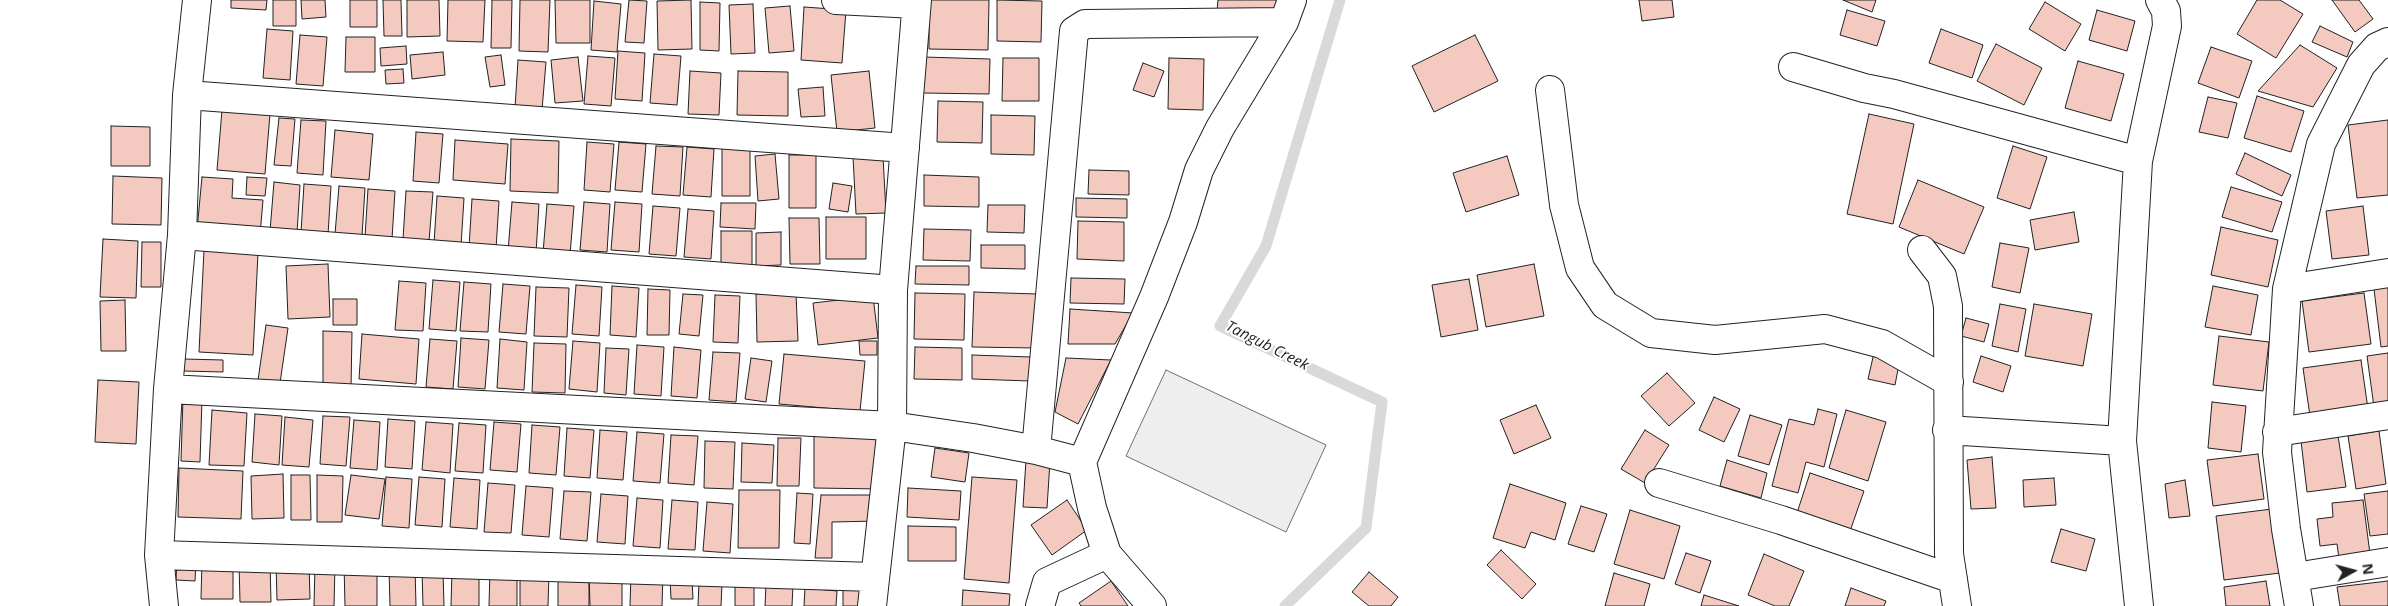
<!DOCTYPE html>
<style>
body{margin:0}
#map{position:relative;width:2388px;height:606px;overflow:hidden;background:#fff;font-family:"Open Sans",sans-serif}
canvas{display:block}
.north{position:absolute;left:2328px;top:546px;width:50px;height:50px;-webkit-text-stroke:4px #fff;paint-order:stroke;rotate:83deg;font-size:14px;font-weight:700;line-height:20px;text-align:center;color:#222}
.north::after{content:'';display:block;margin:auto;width:18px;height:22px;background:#222;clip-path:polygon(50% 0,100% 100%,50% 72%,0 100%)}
</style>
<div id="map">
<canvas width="2388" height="606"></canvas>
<div class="north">N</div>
</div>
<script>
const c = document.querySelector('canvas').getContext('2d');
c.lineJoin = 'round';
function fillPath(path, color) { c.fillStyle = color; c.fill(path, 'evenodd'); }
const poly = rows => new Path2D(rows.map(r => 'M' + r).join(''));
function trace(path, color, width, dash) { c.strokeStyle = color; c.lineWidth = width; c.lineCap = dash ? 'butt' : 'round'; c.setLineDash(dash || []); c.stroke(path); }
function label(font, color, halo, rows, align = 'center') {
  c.font = font + ' "Open Sans",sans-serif'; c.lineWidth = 4; c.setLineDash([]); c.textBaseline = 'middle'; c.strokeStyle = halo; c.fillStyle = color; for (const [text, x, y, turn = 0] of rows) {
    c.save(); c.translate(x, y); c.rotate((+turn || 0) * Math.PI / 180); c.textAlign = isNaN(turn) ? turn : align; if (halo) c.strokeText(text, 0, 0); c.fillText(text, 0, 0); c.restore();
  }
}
const green = poly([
 [1166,370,1326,445,1286,532,1126,456,1166,370]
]);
const stream = poly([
 [1285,606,1366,528,1382,402,1220,326,1266,246,1340,0]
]);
const building = poly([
 [231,0,267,0,266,10,231,8,231,0],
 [273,0,296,0,296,26,273,26,273,0],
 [301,0,325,0,326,17,302,19,301,0],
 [350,0,377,0,377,27,350,27,350,0],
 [383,0,401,0,402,36,384,36,383,0],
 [407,0,439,0,440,36,407,37,407,0],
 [448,0,485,0,483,42,447,41,448,0],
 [492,0,512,0,511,48,491,48,492,0],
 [520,0,550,0,548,52,519,51,520,0],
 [555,0,590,0,590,43,556,43,555,0],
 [629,0,647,1,644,43,625,42,629,0],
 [691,0,692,49,658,50,657,1,691,0],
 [929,0,989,0,988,50,929,49,929,0],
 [997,0,1042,1,1041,42,997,41,997,0],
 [1218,0,1278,0,1277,17,1217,11,1218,0],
 [1639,0,1672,0,1674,17,1642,21,1639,0],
 [1843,0,1876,0,1872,12,1843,0],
 [2257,0,2280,0,2303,14,2276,58,2237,34,2257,0],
 [2332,0,2359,0,2373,19,2355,32,2332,0],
 [594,1,621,4,617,52,591,50,594,1],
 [700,2,720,3,719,51,700,50,700,2],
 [2045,2,2081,24,2065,51,2029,29,2045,2],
 [753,4,755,53,731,54,729,5,753,4],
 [790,6,794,51,769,53,765,8,790,6],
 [804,7,846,10,842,63,801,60,804,7],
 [1847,10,1885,21,1877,46,1840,35,1847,10],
 [2097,10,2135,21,2127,51,2089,40,2097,10],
 [2320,26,2353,42,2347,57,2312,42,2320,26],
 [267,29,293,31,290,80,263,78,267,29],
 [1941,29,1983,45,1972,78,1929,63,1941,29],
 [300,35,327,37,323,86,296,84,300,35],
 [1475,35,1498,81,1434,112,1412,66,1475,35],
 [346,37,375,37,375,72,345,72,346,37],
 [1996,44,2042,68,2024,105,1977,81,1996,44],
 [2300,45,2337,68,2313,107,2258,91,2300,45],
 [406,46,407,64,381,66,380,48,406,46],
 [2211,47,2252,61,2239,98,2198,83,2211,47],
 [618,51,645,53,642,101,615,99,618,51],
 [443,52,445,75,412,79,410,55,443,52],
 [654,54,681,56,677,105,650,103,654,54],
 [501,55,505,85,490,87,485,57,501,55],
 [588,56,615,58,611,106,584,104,588,56],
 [578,57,583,101,555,103,551,60,578,57],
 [924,57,990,59,989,94,923,93,924,57],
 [1003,58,1039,58,1039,101,1002,101,1003,58],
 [1169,58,1204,59,1203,110,1168,109,1169,58],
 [518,60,546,62,542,110,515,108,518,60],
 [2078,61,2124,74,2111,121,2065,108,2078,61],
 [1143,63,1164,71,1154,97,1133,90,1143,63],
 [403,69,404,83,386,84,385,70,403,69],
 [690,71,721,73,719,115,688,114,690,71],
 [738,71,788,72,788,116,737,115,738,71],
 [869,71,875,128,837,132,831,75,869,71],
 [823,87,825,116,801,117,798,89,823,87],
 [2257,96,2304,111,2291,152,2244,138,2257,96],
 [2208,97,2237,103,2228,138,2199,132,2208,97],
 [938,101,983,102,982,143,937,142,938,101],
 [222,110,270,114,265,174,217,170,222,110],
 [1869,114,1914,124,1893,224,1847,214,1869,114],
 [991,115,1035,116,1034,155,991,154,991,115],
 [279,118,295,119,291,166,274,165,279,118],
 [301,120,326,121,323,175,297,173,301,120],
 [2388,120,2388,195,2357,198,2348,125,2388,120],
 [111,126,150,127,150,166,111,166,111,126],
 [335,130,373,134,369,180,331,177,335,130],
 [416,132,443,134,439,183,413,181,416,132],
 [511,139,559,141,558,193,510,191,511,139],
 [455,140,508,144,505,184,453,180,455,140],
 [587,142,614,144,610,192,584,190,587,142],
 [619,142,646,144,642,192,615,190,619,142],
 [656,146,683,147,680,196,652,194,656,146],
 [2013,146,2047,157,2030,209,1997,198,2013,146],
 [687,147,714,149,711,197,683,195,687,147],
 [722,148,750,148,750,196,722,196,722,148],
 [2245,153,2291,175,2282,196,2236,174,2245,153],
 [775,154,779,199,758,201,755,156,775,154],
 [789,155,816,155,816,208,789,208,789,155],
 [883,156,886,213,856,214,853,157,883,156],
 [1507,156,1519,195,1466,212,1453,173,1507,156],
 [1089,170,1129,171,1129,195,1088,194,1089,170],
 [924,175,979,177,979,207,924,206,924,175],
 [113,176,162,178,161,225,112,224,113,176],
 [202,177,233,179,232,198,263,200,260,235,197,230,202,177],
 [247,177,267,178,265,196,246,195,247,177],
 [1918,180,1984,207,1964,254,1899,227,1918,180],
 [274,182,300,185,297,233,270,231,274,182],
 [833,183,852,186,848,212,829,209,833,183],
 [304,184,331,186,328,235,301,232,304,184],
 [339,186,365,188,362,236,335,234,339,186],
 [2231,187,2282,202,2272,232,2222,217,2231,187],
 [368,189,395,191,392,239,365,237,368,189],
 [406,191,433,192,429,241,403,239,406,191],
 [437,196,464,198,461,246,434,244,437,196],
 [1076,198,1127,199,1127,218,1076,217,1076,198],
 [472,199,499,201,496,249,469,247,472,199],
 [512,202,539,204,536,253,508,251,512,202],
 [584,202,610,204,607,252,580,250,584,202],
 [615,202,642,204,639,252,611,250,615,202],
 [721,203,756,203,755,229,720,227,721,203],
 [547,204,574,206,570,255,543,253,547,204],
 [988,205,1025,205,1024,233,987,232,988,205],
 [653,206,680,208,676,256,649,254,653,206],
 [2363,206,2369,255,2332,259,2326,211,2363,206],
 [688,209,714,211,711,259,684,257,688,209],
 [2074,212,2079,242,2035,250,2030,220,2074,212],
 [826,217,866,217,866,259,826,259,826,217],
 [789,218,819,218,820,264,790,264,789,218],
 [1078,221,1124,222,1124,261,1077,259,1078,221],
 [2221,227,2278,240,2268,287,2211,275,2221,227],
 [924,229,971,230,970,261,923,260,924,229],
 [721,231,752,231,752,265,721,265,721,231],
 [781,232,781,265,756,266,756,233,781,232],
 [103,239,138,241,136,298,100,297,103,239],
 [142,242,161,242,161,287,141,287,142,242],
 [2000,243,2029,248,2020,293,1992,287,2000,243],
 [981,245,1025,245,1025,269,981,268,981,245],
 [204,250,258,253,253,355,199,352,204,250],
 [328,264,330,317,288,319,286,266,328,264],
 [1534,264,1544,316,1486,327,1477,275,1534,264],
 [916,266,969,266,969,285,915,284,916,266],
 [1071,278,1125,279,1124,304,1070,303,1071,278],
 [1469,279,1478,330,1441,337,1432,285,1469,279],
 [433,280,460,282,456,331,429,329,433,280],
 [399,281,426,283,423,331,395,330,399,281],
 [464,282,491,284,488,332,460,331,464,282],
 [503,284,530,286,526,334,499,332,503,284],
 [576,285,602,287,599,336,572,334,576,285],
 [612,286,639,288,636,337,610,335,612,286],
 [2213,286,2258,295,2251,335,2205,327,2213,286],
 [536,287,569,288,567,337,534,336,536,287],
 [2388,287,2388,346,2381,347,2374,289,2388,287],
 [648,289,670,290,669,335,647,335,648,289],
 [974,292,1037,294,1036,348,972,347,974,292],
 [796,293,798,341,757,342,756,294,796,293],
 [915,293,965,294,964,340,914,339,915,293],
 [2364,293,2371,344,2309,352,2302,301,2364,293],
 [683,294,703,295,699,336,679,334,683,294],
 [715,295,740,296,738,343,713,342,715,295],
 [873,296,878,338,818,345,813,303,873,296],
 [333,299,357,299,357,325,333,325,333,299],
 [125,300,126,351,101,351,100,301,125,300],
 [2000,304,2026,309,2018,352,1992,346,2000,304],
 [2034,304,2092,314,2083,366,2025,356,2034,304],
 [1070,309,1133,313,1115,344,1068,344,1070,309],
 [1966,318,1989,324,1984,342,1961,336,1966,318],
 [266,325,288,328,279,390,257,387,266,325],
 [323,331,352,332,351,389,323,388,323,331],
 [362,334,419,339,416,384,359,379,362,334],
 [2219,336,2269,342,2263,391,2213,385,2219,336],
 [461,338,489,340,485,389,458,387,461,338],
 [430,339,457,341,453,389,426,387,430,339],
 [500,339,527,342,524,390,497,388,500,339],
 [573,341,600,343,597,392,569,389,573,341],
 [859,341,877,341,877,355,860,355,859,341],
 [534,343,566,344,565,393,532,392,534,343],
 [637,345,664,347,661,396,634,394,637,345],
 [674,347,701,350,697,398,671,396,674,347],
 [915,347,962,348,962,380,914,379,915,347],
 [606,348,629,349,626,395,604,393,606,348],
 [713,352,740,353,736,402,709,400,713,352],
 [1874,353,1900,359,1895,385,1868,379,1874,353],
 [2388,353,2388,405,2374,407,2367,356,2388,353],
 [784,354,865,361,860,411,779,404,784,354],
 [972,355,1031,357,1030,381,972,379,972,355],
 [1981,356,2011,366,2003,392,1973,382,1981,356],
 [751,358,772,361,766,402,745,399,751,358],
 [1066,358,1111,360,1078,424,1055,412,1066,358],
 [184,359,223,360,223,372,183,371,184,359],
 [2361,360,2368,409,2310,416,2303,368,2361,360],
 [1667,373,1695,403,1669,426,1641,396,1667,373],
 [98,380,139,382,136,444,95,442,98,380],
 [1714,397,1740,409,1724,442,1699,430,1714,397],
 [183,398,202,399,200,462,181,461,183,398],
 [2212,402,2246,406,2241,452,2208,448,2212,402],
 [1536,405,1551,438,1514,454,1500,420,1536,405],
 [1818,409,1837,414,1824,467,1806,462,1798,493,1772,486,1789,419,1814,425,1818,409],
 [212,410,247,413,244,466,209,465,212,410],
 [1846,410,1886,422,1868,481,1829,468,1846,410],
 [255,414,282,416,279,465,252,462,255,414],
 [1750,415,1782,425,1769,465,1738,456,1750,415],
 [323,416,350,417,346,466,320,464,323,416],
 [285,417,313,420,309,467,282,465,285,417],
 [388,419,415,421,412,469,385,467,388,419],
 [354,420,380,422,377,470,350,468,354,420],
 [426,422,453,424,450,473,422,470,426,422],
 [494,422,521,424,517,472,490,470,494,422],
 [459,423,486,425,483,473,455,471,459,423],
 [532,425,560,427,556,475,529,473,532,425],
 [567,428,594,430,590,478,564,476,567,428],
 [600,430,627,432,623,480,597,478,600,430],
 [1645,430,1669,445,1645,483,1621,469,1645,430],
 [2379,431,2386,484,2356,489,2348,436,2379,431],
 [637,432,664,434,660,483,633,481,637,432],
 [814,433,882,434,882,489,814,488,814,433],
 [671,435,698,436,694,485,668,483,671,435],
 [2338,436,2346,487,2307,492,2301,441,2338,436],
 [778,438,801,438,799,486,777,486,778,438],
 [705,441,735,442,733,489,704,488,705,441],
 [742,443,774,445,772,483,741,482,742,443],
 [935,448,969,453,965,482,931,477,935,448],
 [2258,454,2264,499,2213,506,2207,460,2258,454],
 [1992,457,1996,508,1971,509,1967,460,1992,457],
 [1026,460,1050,461,1047,508,1023,507,1026,460],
 [1727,460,1767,473,1761,498,1720,486,1727,460],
 [179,468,243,471,241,519,178,517,179,468],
 [1810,473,1864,491,1849,534,1796,516,1810,473],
 [283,474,284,518,252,519,251,476,283,474],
 [291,475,310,475,311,520,291,520,291,475],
 [317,475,343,476,342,522,317,522,317,475],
 [351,475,385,479,379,519,345,515,351,475],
 [386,477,412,479,409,528,382,526,386,477],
 [419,477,445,479,442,527,415,525,419,477],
 [972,477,1017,480,1009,583,964,579,972,477],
 [454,478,480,480,477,529,450,527,454,478],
 [2054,478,2056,505,2024,507,2023,480,2054,478],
 [2185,480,2190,516,2169,518,2165,484,2185,480],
 [488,483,515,485,511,533,484,532,488,483],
 [1510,484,1566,503,1555,540,1531,532,1525,548,1493,538,1510,484],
 [526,486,553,488,549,537,522,535,526,486],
 [908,488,961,491,959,520,907,517,908,488],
 [739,490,780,490,779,548,738,548,739,490],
 [564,491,591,492,587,541,560,539,564,491],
 [2388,491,2388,534,2370,536,2364,494,2388,491],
 [797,493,813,494,810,544,794,543,797,493],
 [601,494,628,496,625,544,597,542,601,494],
 [821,495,879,495,878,521,832,522,832,558,815,558,821,495],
 [637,498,663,500,660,548,633,546,637,498],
 [672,500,698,502,695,550,668,549,672,500],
 [1067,500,1087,530,1052,555,1031,525,1067,500],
 [2363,500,2370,554,2339,559,2337,544,2320,546,2317,519,2333,517,2332,503,2363,500],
 [707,502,733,504,730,553,703,551,707,502],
 [1581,506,1607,514,1594,552,1568,544,1581,506],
 [2272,509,2280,573,2224,580,2216,516,2272,509],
 [1630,510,1680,526,1664,579,1614,564,1630,510],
 [908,526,956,527,956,561,908,561,908,526],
 [2061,529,2095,539,2086,571,2051,562,2061,529],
 [1501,550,1536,584,1522,599,1487,565,1501,550],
 [1686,553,1711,561,1700,593,1675,584,1686,553],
 [1764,554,1804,571,1789,606,1775,606,1748,595,1764,554],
 [177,559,196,560,195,581,176,580,177,559],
 [202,560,233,561,233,599,201,599,202,560],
 [270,562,271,602,240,602,239,563,270,562],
 [309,563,310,599,277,600,276,564,309,563],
 [344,564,377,564,377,606,345,606,344,564],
 [315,565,335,565,334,606,314,606,315,565],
 [415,567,416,606,390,606,389,568,415,567],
 [422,570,443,570,444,606,423,606,422,570],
 [452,570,479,570,479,606,451,606,452,570],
 [490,570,517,570,517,606,489,606,490,570],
 [558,570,589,571,589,606,558,606,558,570],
 [1369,572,1398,597,1391,606,1369,606,1352,592,1369,572],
 [520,573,549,573,548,606,520,606,520,573],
 [622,573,622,606,590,606,589,574,622,573],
 [631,573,663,573,662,606,630,606,631,573],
 [1614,573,1650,584,1644,606,1605,606,1614,573],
 [670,579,692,579,693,599,671,599,670,579],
 [1111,581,1128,606,1081,606,1079,603,1111,581],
 [2266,581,2270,606,2226,606,2224,587,2266,581],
 [2388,581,2388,606,2340,606,2337,587,2388,581],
 [699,582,722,584,721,606,698,606,699,582],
 [735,584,754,585,754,606,735,606,735,584],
 [766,584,793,585,792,606,765,606,766,584],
 [805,588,837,591,836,606,804,606,805,588],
 [1851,588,1886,601,1884,606,1845,606,1851,588],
 [843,590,866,590,866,606,843,606,843,590],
 [963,590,1010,594,1009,606,962,606,963,590],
 [1704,595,1739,606,1701,606,1704,595]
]);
const minor = poly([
 [836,0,916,4],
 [1793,67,1864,88,1894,94,2138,161],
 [1550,90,1564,205,1580,268,1605,305,1651,333,1715,340,1825,329,1882,344,1949,382],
 [187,95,905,148],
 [182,235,893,290],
 [1922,250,1942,276,1948,306,1949,554,1957,606],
 [2287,289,2388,273],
 [168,389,892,426,973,438,1036,450,1082,462],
 [1947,430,2122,441],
 [2277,432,2388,415],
 [1036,450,1074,31,1085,24,1284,22],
 [1659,483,1781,520,1953,579],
 [159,555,874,577],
 [2295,577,2388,562],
 [164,606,159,555,168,389,182,235,187,95,197,0],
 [872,606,892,426,893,290,917,0],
 [1040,606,1047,582,1107,554],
 [1152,606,1107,554,1092,508,1082,462,1154,297,1183,222,1199,170,1220,128,1284,22,1292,0],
 [2139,606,2122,441,2138,161,2167,26,2166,11,2160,0],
 [2299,606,2286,529,2277,452,2287,289,2321,144,2361,65,2377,47,2388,42]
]);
const waterNames = [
 ["Tangub Creek",1267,346,27]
];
fillPath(green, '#eee');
trace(green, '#6f6f6f', 1);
trace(stream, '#d9d9d9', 11);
fillPath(building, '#f3c9c0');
trace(building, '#222', 1);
trace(minor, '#222', 30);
trace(minor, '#fff', 28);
label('italic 15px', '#222', '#fff', waterNames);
</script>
